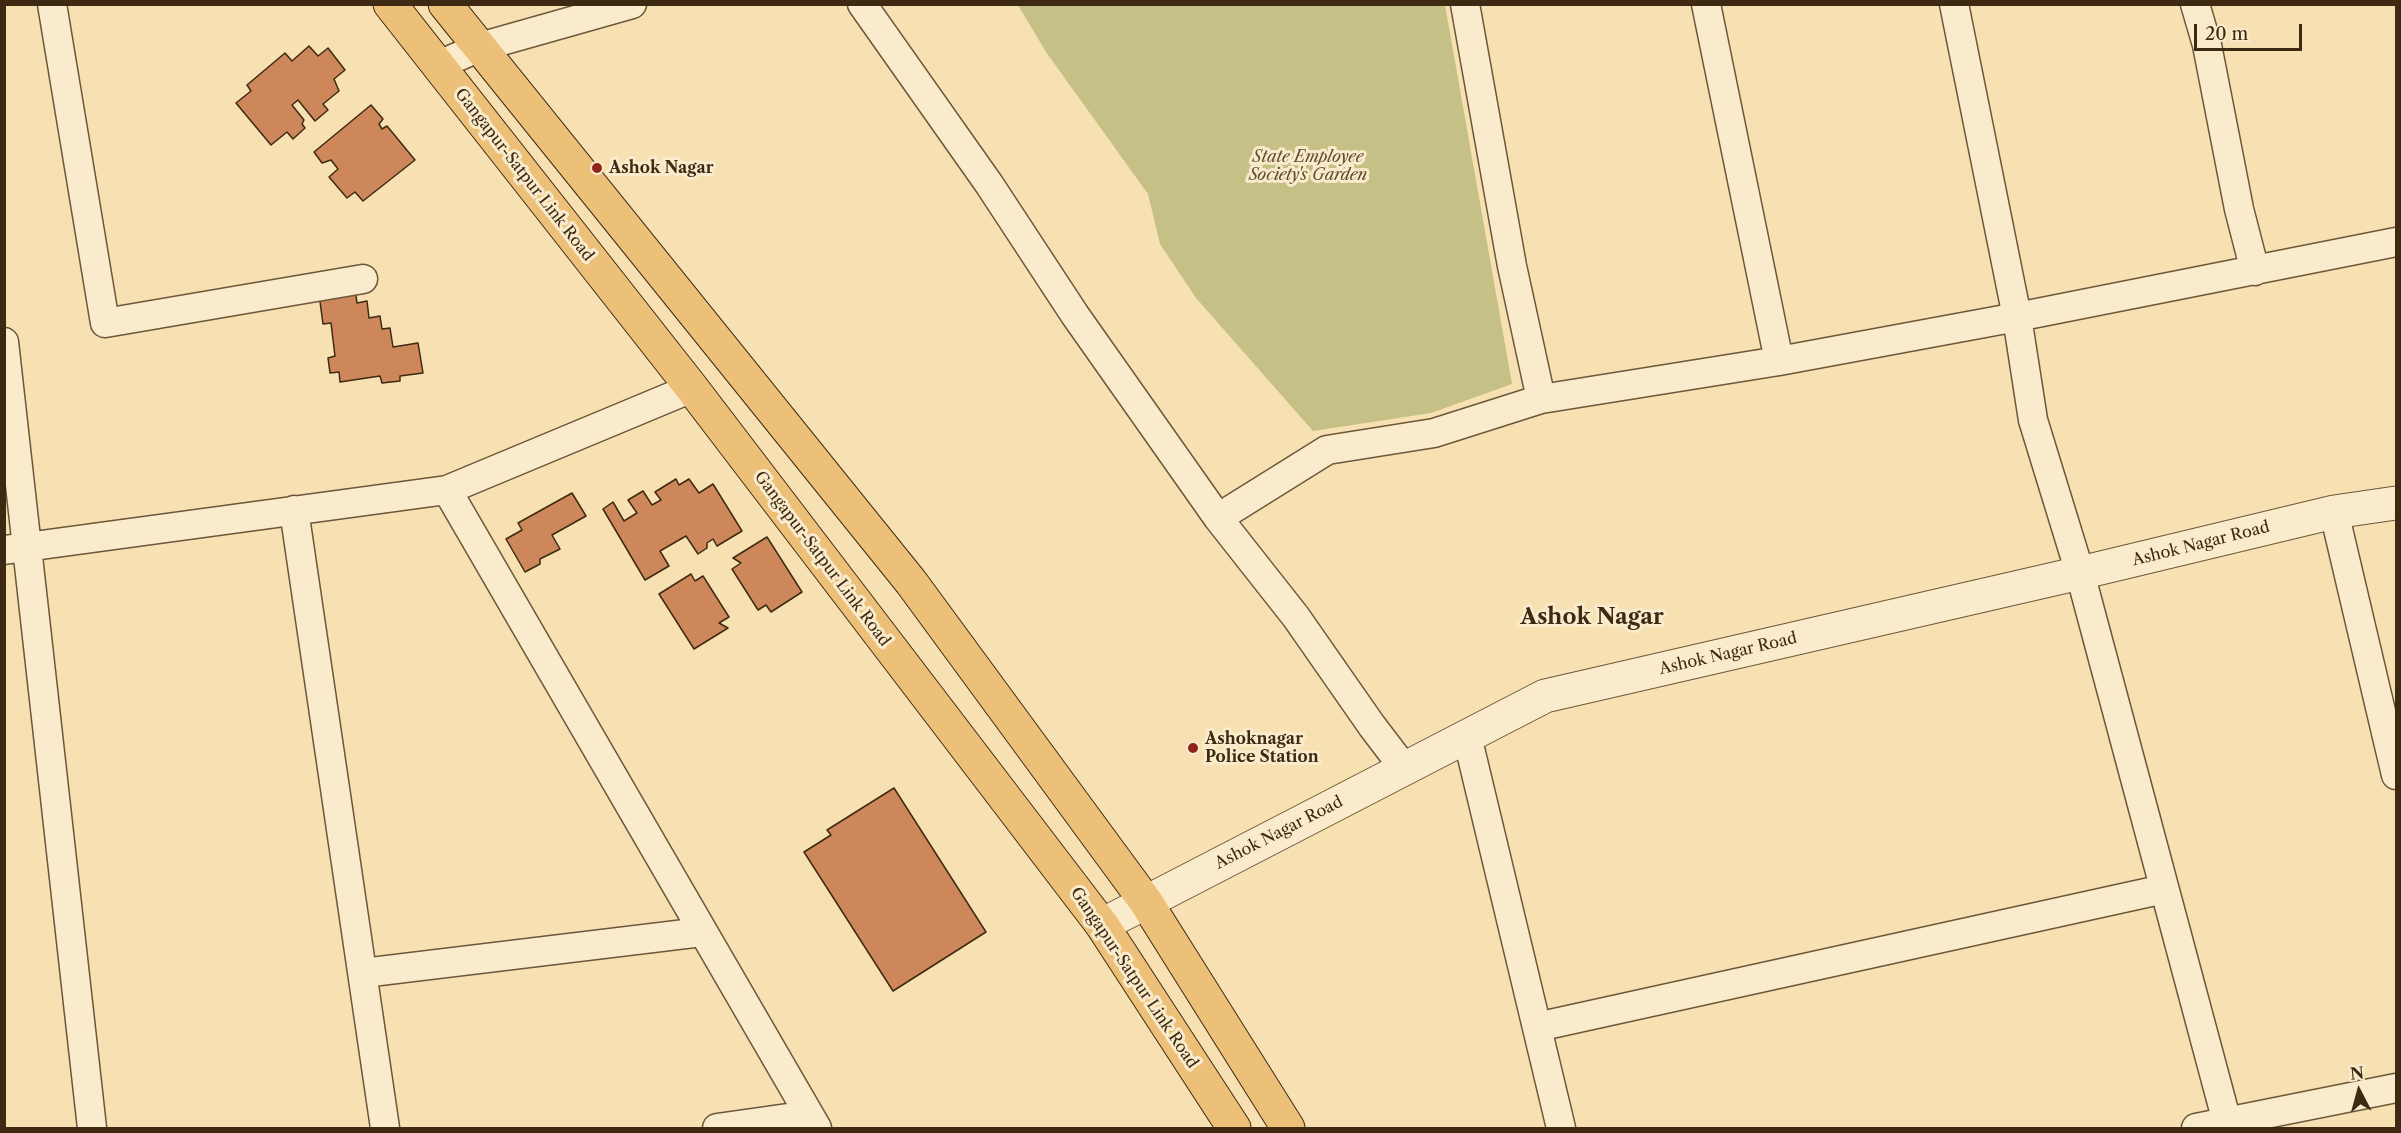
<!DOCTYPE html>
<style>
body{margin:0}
#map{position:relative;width:2401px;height:1133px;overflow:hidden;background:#f7e0b1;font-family:"Libre Caslon Text",serif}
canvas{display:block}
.frame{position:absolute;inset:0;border:6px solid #3e2912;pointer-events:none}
.north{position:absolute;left:2329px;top:1061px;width:60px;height:60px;-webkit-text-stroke:4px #faebcc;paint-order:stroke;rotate:354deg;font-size:16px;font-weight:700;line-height:24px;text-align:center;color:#3e2912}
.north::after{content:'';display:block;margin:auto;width:21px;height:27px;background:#3e2912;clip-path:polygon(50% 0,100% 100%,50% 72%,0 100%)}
.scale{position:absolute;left:2194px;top:24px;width:108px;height:27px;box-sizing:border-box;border:3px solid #3e2912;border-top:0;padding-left:8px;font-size:18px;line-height:21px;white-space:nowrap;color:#3e2912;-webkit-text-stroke:4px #faebcc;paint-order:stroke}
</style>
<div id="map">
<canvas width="2401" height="1133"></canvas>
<div class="frame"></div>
<div class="north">N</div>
<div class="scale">20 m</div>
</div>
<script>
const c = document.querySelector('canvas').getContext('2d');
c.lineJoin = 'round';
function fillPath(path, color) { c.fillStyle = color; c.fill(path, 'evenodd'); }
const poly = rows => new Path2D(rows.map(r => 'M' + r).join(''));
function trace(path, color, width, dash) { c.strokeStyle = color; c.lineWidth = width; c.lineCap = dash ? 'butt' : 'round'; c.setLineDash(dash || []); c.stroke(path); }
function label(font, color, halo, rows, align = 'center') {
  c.font = font + ' "Libre Caslon Text",serif'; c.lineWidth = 6; c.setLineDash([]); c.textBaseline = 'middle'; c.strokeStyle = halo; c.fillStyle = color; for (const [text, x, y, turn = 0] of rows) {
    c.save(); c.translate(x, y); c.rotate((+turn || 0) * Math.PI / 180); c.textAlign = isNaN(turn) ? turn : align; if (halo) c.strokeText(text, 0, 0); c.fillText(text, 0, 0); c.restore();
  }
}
const green = poly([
 [1018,5,1445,5,1512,384,1431,413,1313,431,1196,298,1160,244,1148,194,1046,52]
]);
const building = poly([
 [309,46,318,56,328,48,345,70,334,79,339,91,323,104,328,110,315,121,298,100,292,105,304,120,302,124,305,128,293,139,287,132,271,145,236,103,251,91,247,85,285,53,292,61,309,46],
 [371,105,383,119,379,124,382,129,387,126,415,160,363,201,355,192,347,198,329,177,338,169,331,160,322,163,314,152,371,105],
 [355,288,357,303,367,301,369,318,380,316,382,329,390,328,393,347,418,343,423,373,400,376,400,381,382,383,380,376,340,382,339,372,330,373,328,358,335,356,331,323,323,324,319,294,355,288],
 [676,479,679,485,689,479,699,493,713,484,742,531,717,546,713,539,707,543,707,548,698,554,686,536,660,551,669,566,645,580,603,509,613,502,624,521,637,513,628,500,643,491,652,505,661,500,655,492,676,479],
 [572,493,586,516,552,535,560,549,540,559,540,564,525,572,506,539,522,530,518,523,572,493],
 [767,537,802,592,771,612,766,605,758,610,732,569,741,563,733,558,767,537],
 [691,574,695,581,703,576,729,617,719,623,728,628,694,649,659,594,691,574],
 [894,788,986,932,893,991,804,852,831,835,827,830,894,788]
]);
const minor = poly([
 [52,4,105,323,363,279],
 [862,4,989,184,1075,315,1218,518],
 [1706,4,1779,361],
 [1954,4,2017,317,2033,420,2080,573,2227,1122],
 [2195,4,2207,45,2239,209,2255,271],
 [439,65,480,47,632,4],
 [4,342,92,1128],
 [1541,399,1779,361,2017,317,2396,242],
 [447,490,692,388],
 [294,510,385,1128],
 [2334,512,2396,775],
 [4,550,447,490,817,1128],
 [1467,736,1561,1128],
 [1404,768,1372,726,1296,617,1218,518,1327,450,1434,433,1541,399,1512,266,1465,4],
 [363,973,702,932],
 [1537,1027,2164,889],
 [717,1128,809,1115],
 [2196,1128,2396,1088]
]);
const tertiary = poly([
 [1102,925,1545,696,2080,573,2334,512,2396,503]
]);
const primary = poly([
 [390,4,692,388,1102,925,1234,1128],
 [445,4,911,582,1146,902,1288,1128]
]);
const markers = [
 [597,168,6,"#8f2418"],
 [1193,748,6,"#8f2418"]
];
const parkNames = [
 ["State Employee",1308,157],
 ["Society's Garden",1308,175]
];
const poiNames = [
 ["Ashok Nagar",609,168],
 ["Ashoknagar",1205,739],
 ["Police Station",1205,757]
];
const streetNames = [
 ["Gangapur-Satpur Link Road",524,175,52],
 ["Ashok Nagar Road",2201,544,-14],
 ["Gangapur-Satpur Link Road",822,559,53],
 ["Ashok Nagar Road",1728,654,-13],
 ["Ashok Nagar Road",1279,833,-27],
 ["Gangapur-Satpur Link Road",1134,978,56]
];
const districtNames = [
 ["Ashok Nagar",1592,618]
];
fillPath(green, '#c4c086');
fillPath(building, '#cd875b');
trace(building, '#3e2912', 1.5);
trace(minor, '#6c573a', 31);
trace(tertiary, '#6c573a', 35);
trace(primary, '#3e2912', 35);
trace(minor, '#faebcc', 28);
trace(tertiary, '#faebcc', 33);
trace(primary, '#ecc078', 33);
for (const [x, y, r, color] of markers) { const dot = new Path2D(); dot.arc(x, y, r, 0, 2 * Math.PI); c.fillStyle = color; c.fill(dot); trace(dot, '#faebcc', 2); }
label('italic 16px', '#604f2f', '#faebcc', parkNames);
label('bold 16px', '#3e2912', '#faebcc', poiNames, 'left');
label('16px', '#3e2912', '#faebcc', streetNames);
label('bold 22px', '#3e2912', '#faebcc', districtNames);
</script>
